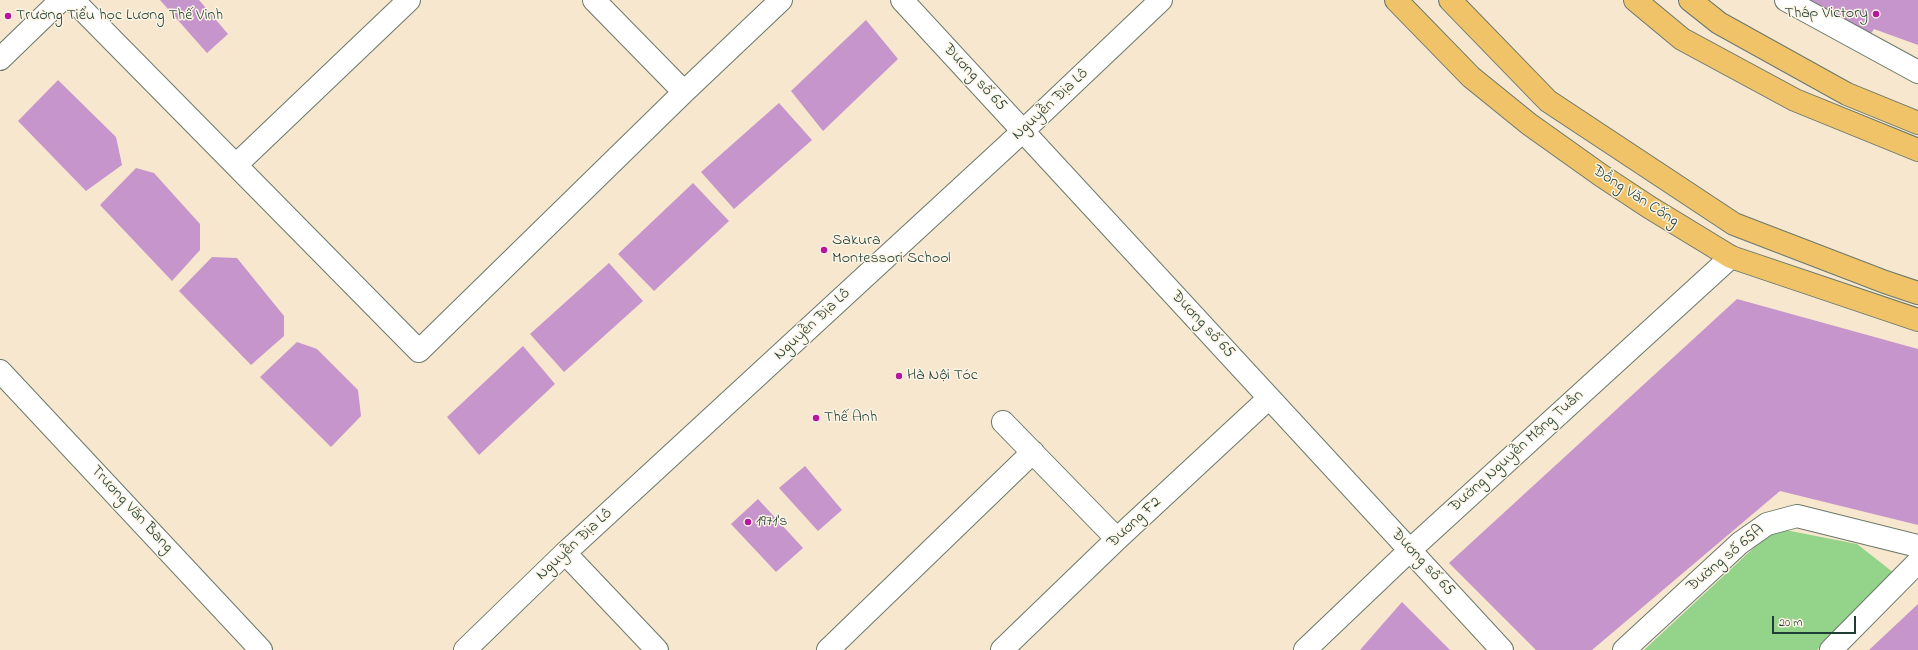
<!DOCTYPE html>
<meta charset="utf-8">
<style>
body{margin:0}
#map{position:relative;width:1918px;height:650px;overflow:hidden;background:#f6e7ce;font-family:"Indie Flower",sans-serif}
canvas{display:block}
.scale{position:absolute;left:1772px;top:616px;width:84px;height:18px;box-sizing:border-box;border:2px solid #1f3d34;border-top:0;padding-left:5px;font-size:12px;line-height:14px;white-space:nowrap;color:#1f3d34;-webkit-text-stroke:3px #fcf5e5;paint-order:stroke}
</style>
<div id="map">
<canvas width="1918" height="650"></canvas>
<div class="scale">20 m</div>
</div>
<script>
const c = document.querySelector('canvas').getContext('2d');
c.lineJoin = 'round';
function fillPath(path, color) { c.fillStyle = color; c.fill(path, 'evenodd'); }
const poly = rows => new Path2D(rows.map(r => 'M' + r).join(''));
function trace(path, color, width, dash) { c.strokeStyle = color; c.lineWidth = width; c.lineCap = dash ? 'butt' : 'round'; c.setLineDash(dash || []); c.stroke(path); }
function label(font, color, halo, rows, align = 'center') {
  c.font = font + ' "Indie Flower",sans-serif'; c.lineWidth = 3; c.setLineDash([]); c.textBaseline = 'middle'; c.strokeStyle = halo; c.fillStyle = color; for (const [text, x, y, turn = 0] of rows) {
    c.save(); c.translate(x, y); c.rotate((+turn || 0) * Math.PI / 180); c.textAlign = isNaN(turn) ? turn : align; if (halo) c.strokeText(text, 0, 0); c.fillText(text, 0, 0); c.restore();
  }
}
const green = poly([
 [1775,528,1857,544,1894,573,1817,650,1644,650]
]);
const building = poly([
 [160,0,199,0,228,34,207,53],
 [1809,0,1918,0,1918,45,1874,29,1870,35],
 [866,20,898,59,823,131,791,91],
 [58,80,116,137,122,165,86,191,18,121],
 [779,103,812,140,734,209,701,172],
 [136,168,154,173,200,224,200,250,172,281,100,205],
 [693,183,729,221,654,291,618,254],
 [212,257,237,258,284,316,284,336,251,365,179,291],
 [609,263,643,301,564,372,530,334],
 [1737,299,1918,349,1918,525,1780,491,1592,650,1536,650,1449,563],
 [297,342,317,349,358,390,361,416,331,447,260,377],
 [523,346,555,384,479,455,447,417],
 [805,466,842,510,818,531,779,488],
 [758,499,803,548,776,572,731,524],
 [1402,602,1450,650,1360,650],
 [1918,604,1918,650,1869,650]
]);
const minor = poly([
 [73,0,419,351,684,92,781,0],
 [594,0,684,92],
 [902,0,1502,650],
 [1786,0,1918,72],
 [0,59,61,0],
 [236,165,409,0],
 [0,371,261,650],
 [1003,422,1117,539],
 [565,553,657,650],
 [465,650,565,553,1023,131,1161,0],
 [828,650,1033,452],
 [1002,650,1117,539,1269,398],
 [1305,650,1410,550,1731,257],
 [1624,650,1740,543,1767,524,1797,516,1918,546],
 [1831,650,1918,562]
]);
const major = poly([
 [1396,0,1471,77,1529,124,1602,176,1649,207,1731,257,1918,320],
 [1450,0,1548,101,1734,224,1885,282,1918,293],
 [1635,0,1682,39,1795,100,1918,150],
 [1690,0,1719,23,1847,94,1918,123]
]);
const markers = [
 [1876,14,4,"#b5179e"],
 [8,16,4,"#b5179e"],
 [824,250,4,"#b5179e"],
 [899,376,4,"#b5179e"],
 [816,418,4,"#b5179e"],
 [748,522,4,"#b5179e"]
];
const poiNames = [
 ["Tháp Victory",1868,14,"right"],
 ["Trường Tiểu học Lương Thế Vinh",16,16],
 ["Sakura",832,241],
 ["Montessori School",832,259],
 ["Hà Nội Tóc",907,376],
 ["Thế Anh",824,418],
 ["1971's",756,522]
];
const streetNames = [
 ["Đương số 65",974,78,47],
 ["Nguyễn Địa Lô",1051,105,-43],
 ["Đồng Văn Cống",1635,197,33],
 ["Nguyễn Địa Lô",813,325,-43],
 ["Đương số 65",1202,325,47],
 ["Đường Nguyễn Mộng Tuân",1517,452,-42],
 ["Trương Văn Bang",131,510,47],
 ["Đương F2",1135,523,-43],
 ["Nguyễn Địa Lô",575,545,-43],
 ["Đường số 65A",1726,559,-40],
 ["Đương số 65",1422,563,47]
];
fillPath(green, '#94d38a');
fillPath(building, '#c695cc');
trace(minor, '#6a786a', 24);
trace(major, '#6a786a', 24);
trace(minor, '#fff', 22);
trace(major, '#f1c369', 22);
for (const [x, y, r, color] of markers) { const dot = new Path2D(); dot.arc(x, y, r, 0, 2 * Math.PI); c.fillStyle = color; c.fill(dot); trace(dot, '#fcf5e5', 1.5); }
label('16px', '#1f3d34', '#fcf5e5', poiNames, 'left');
label('16px', '#1f3d34', '#fcf5e5', streetNames);
</script>
